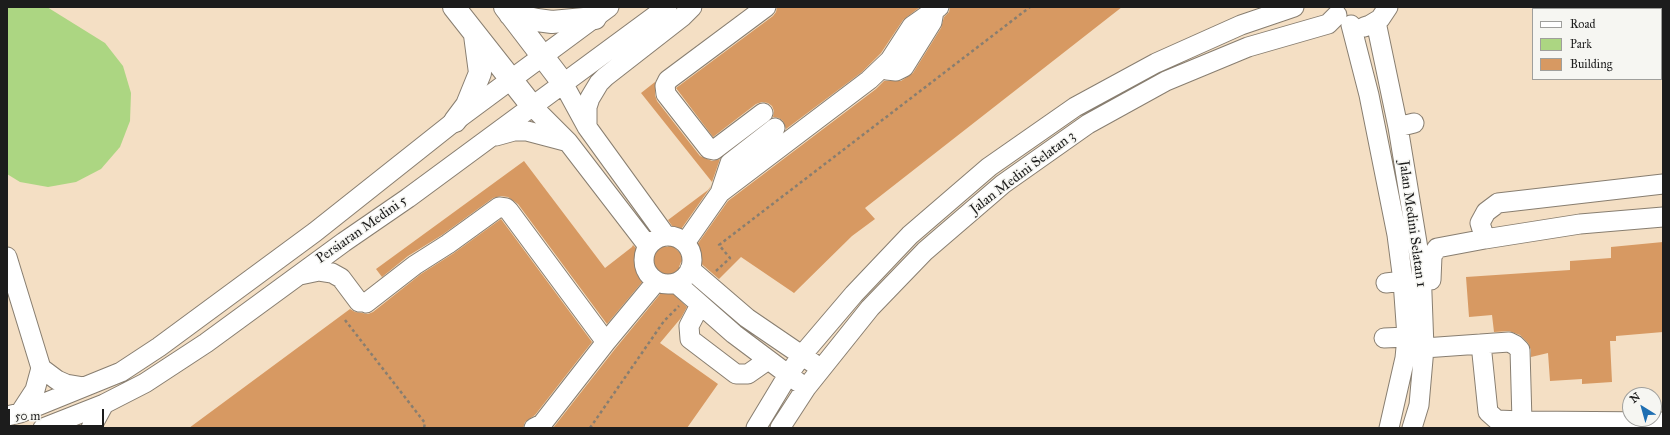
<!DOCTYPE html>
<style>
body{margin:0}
#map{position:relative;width:1670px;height:435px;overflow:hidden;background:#f4dfc4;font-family:"IM FELL Great Primer",serif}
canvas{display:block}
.frame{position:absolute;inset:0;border:8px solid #1c1c1c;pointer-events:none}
.legend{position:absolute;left:1532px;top:8px;width:130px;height:72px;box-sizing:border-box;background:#f6f6f2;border:1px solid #9f9f9c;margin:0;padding:5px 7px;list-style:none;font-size:12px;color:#1c1c1c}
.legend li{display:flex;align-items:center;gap:8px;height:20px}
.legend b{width:20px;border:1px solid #9f9f9c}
.north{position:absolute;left:1622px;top:387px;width:40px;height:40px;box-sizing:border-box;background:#f6f6f2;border:1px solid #9f9f9c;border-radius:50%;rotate:323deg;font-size:11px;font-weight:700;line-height:16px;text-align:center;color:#1c1c1c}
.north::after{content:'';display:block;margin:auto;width:14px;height:18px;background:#1f6fb2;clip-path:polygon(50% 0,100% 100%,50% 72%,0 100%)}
.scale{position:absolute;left:8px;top:409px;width:96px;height:18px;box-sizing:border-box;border:2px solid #1c1c1c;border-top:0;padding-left:5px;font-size:12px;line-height:14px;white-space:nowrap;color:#1c1c1c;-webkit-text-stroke:3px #f6f6f2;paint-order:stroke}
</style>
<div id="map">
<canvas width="1670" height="435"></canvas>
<div class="frame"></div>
<ul class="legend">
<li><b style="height:5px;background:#fff"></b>Road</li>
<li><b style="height:11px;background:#acd682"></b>Park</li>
<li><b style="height:11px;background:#d79962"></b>Building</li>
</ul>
<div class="north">N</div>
<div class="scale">50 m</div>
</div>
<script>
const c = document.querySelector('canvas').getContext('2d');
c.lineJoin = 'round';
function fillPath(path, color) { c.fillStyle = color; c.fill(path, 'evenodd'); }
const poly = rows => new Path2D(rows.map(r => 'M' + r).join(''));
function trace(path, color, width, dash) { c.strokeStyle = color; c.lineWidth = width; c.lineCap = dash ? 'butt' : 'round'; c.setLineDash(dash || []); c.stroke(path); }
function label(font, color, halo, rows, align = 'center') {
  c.font = font + ' "IM FELL Great Primer",serif'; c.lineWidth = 3; c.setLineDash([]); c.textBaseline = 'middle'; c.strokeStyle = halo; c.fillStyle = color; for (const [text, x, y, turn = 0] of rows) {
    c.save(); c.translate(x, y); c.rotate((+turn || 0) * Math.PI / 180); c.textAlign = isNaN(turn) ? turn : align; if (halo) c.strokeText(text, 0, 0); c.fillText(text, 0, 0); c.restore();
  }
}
const green = poly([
 [7,7,47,7,105,43,123,66,131,93,130,121,120,147,101,169,76,182,48,187,20,182,7,174]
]);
const building = poly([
 [777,7,920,7,903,20,881,53,862,72,786,129,783,121,779,118,773,117,774,111,772,106,768,103,762,102,756,104,713,137,676,88,773,16,776,12],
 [950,7,1122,7,865,208,875,219,852,236,794,293,741,257,719,279,697,260,692,258,687,259,681,262,679,267,680,273,672,273,666,278,663,274,658,271,653,272,648,275,607,324,518,204,508,197,501,196,493,198,442,235,408,256,382,277,376,269,524,161,605,268,632,247,633,245,644,256,650,257,655,254,658,250,659,244,667,247,674,243,675,248,679,252,684,254,689,253,694,249,728,201,876,89,884,81,901,81,913,73,941,28,944,17,949,12],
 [655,82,655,95,657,101,700,156,712,161,720,159,712,182,641,93],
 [711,186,710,188,677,235,675,230,668,220,708,190],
 [501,219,592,342,535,415,525,422,523,428,189,428,350,309,355,312,362,313,368,314,373,312,421,274,454,253],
 [1663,242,1663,332,1616,336,1616,341,1610,341,1612,382,1582,384,1582,379,1550,381,1548,353,1531,357,1531,350,1528,343,1520,335,1509,331,1494,332,1492,315,1469,317,1466,277,1570,270,1570,261,1611,258,1611,247],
 [666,287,687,307,681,318,660,343,718,384,687,428,553,428,615,349]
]);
const path = poly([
 [716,271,730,258,719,245,1030,7],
 [345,320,425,423,424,428],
 [590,428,664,321,679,306]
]);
const minor = poly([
 [1376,22,1398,127,1421,267,1424,348,1419,405,1412,428],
 [1351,25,1369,95,1397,235,1403,281,1407,337,1405,358,1389,428],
 [1364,27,1370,25,1380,19,1388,7],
 [882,68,887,70,896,71,904,67,932,22,934,11],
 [563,83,587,127,666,236],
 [532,106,568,142,648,246],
 [763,113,714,150,709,149,666,94,665,86,668,80,766,7],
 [587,127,587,107,590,98,599,83,605,77,682,17,692,7],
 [1398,127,1414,123],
 [496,136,514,131,527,131,565,141],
 [720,193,730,163,775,128],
 '644 260a24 24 0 1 1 48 0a24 24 0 1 1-48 0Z',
 [1485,239,1580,224,1663,217],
 [685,243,720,193,869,80,890,60,912,26,939,7],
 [7,257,41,368,35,390,20,413],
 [690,269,747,318,813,363],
 [300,275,319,271,332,273,341,278,359,302],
 [1431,280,1432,256,1437,248,1485,239,1480,223,1486,212,1498,203,1663,184],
 [676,283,734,334,798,382],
 [1386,283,1403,281],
 [366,303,415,265,448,244,499,207,506,208,509,211,606,342,656,282],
 [700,305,689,326,690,339,736,374,748,374,768,360],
 [1384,338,1407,337],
 [1481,344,1488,412,1497,420,1522,421,1663,422],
 [1424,348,1509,342,1515,345,1520,350,1522,421],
 [41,368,57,380,66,384,84,387],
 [7,416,20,413,121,372,159,347,315,232,455,121,609,7],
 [43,428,104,404,145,383,206,343,344,242,408,198,667,7],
 [91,428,104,404],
 [534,428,542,424,606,342],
 [756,428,788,375,802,355,854,294,910,235,989,167,1075,107,1156,63,1241,25,1294,7],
 [780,428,806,388,870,308,925,251,1003,184,1088,124,1166,81,1248,47,1328,24,1337,15]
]);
const major = poly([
 [454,7,532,106],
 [505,7,563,83],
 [510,14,537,20,552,22,595,18],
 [455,121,467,105,480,73,475,35]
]);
const streetNames = [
 ["Jalan Medini Selatan 3",1023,173,-37],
 ["Jalan Medini Selatan 1",1412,224,82],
 ["Persiaran Medini 5",362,230,-35]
];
fillPath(green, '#acd682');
fillPath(building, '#d79962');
trace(minor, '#887e70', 21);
trace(major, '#887e70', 24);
trace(path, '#887e70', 2.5, [3, 3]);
trace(minor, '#fff', 19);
trace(major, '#fff', 22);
label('14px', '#1c1c1c', '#f6f6f2', streetNames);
</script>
